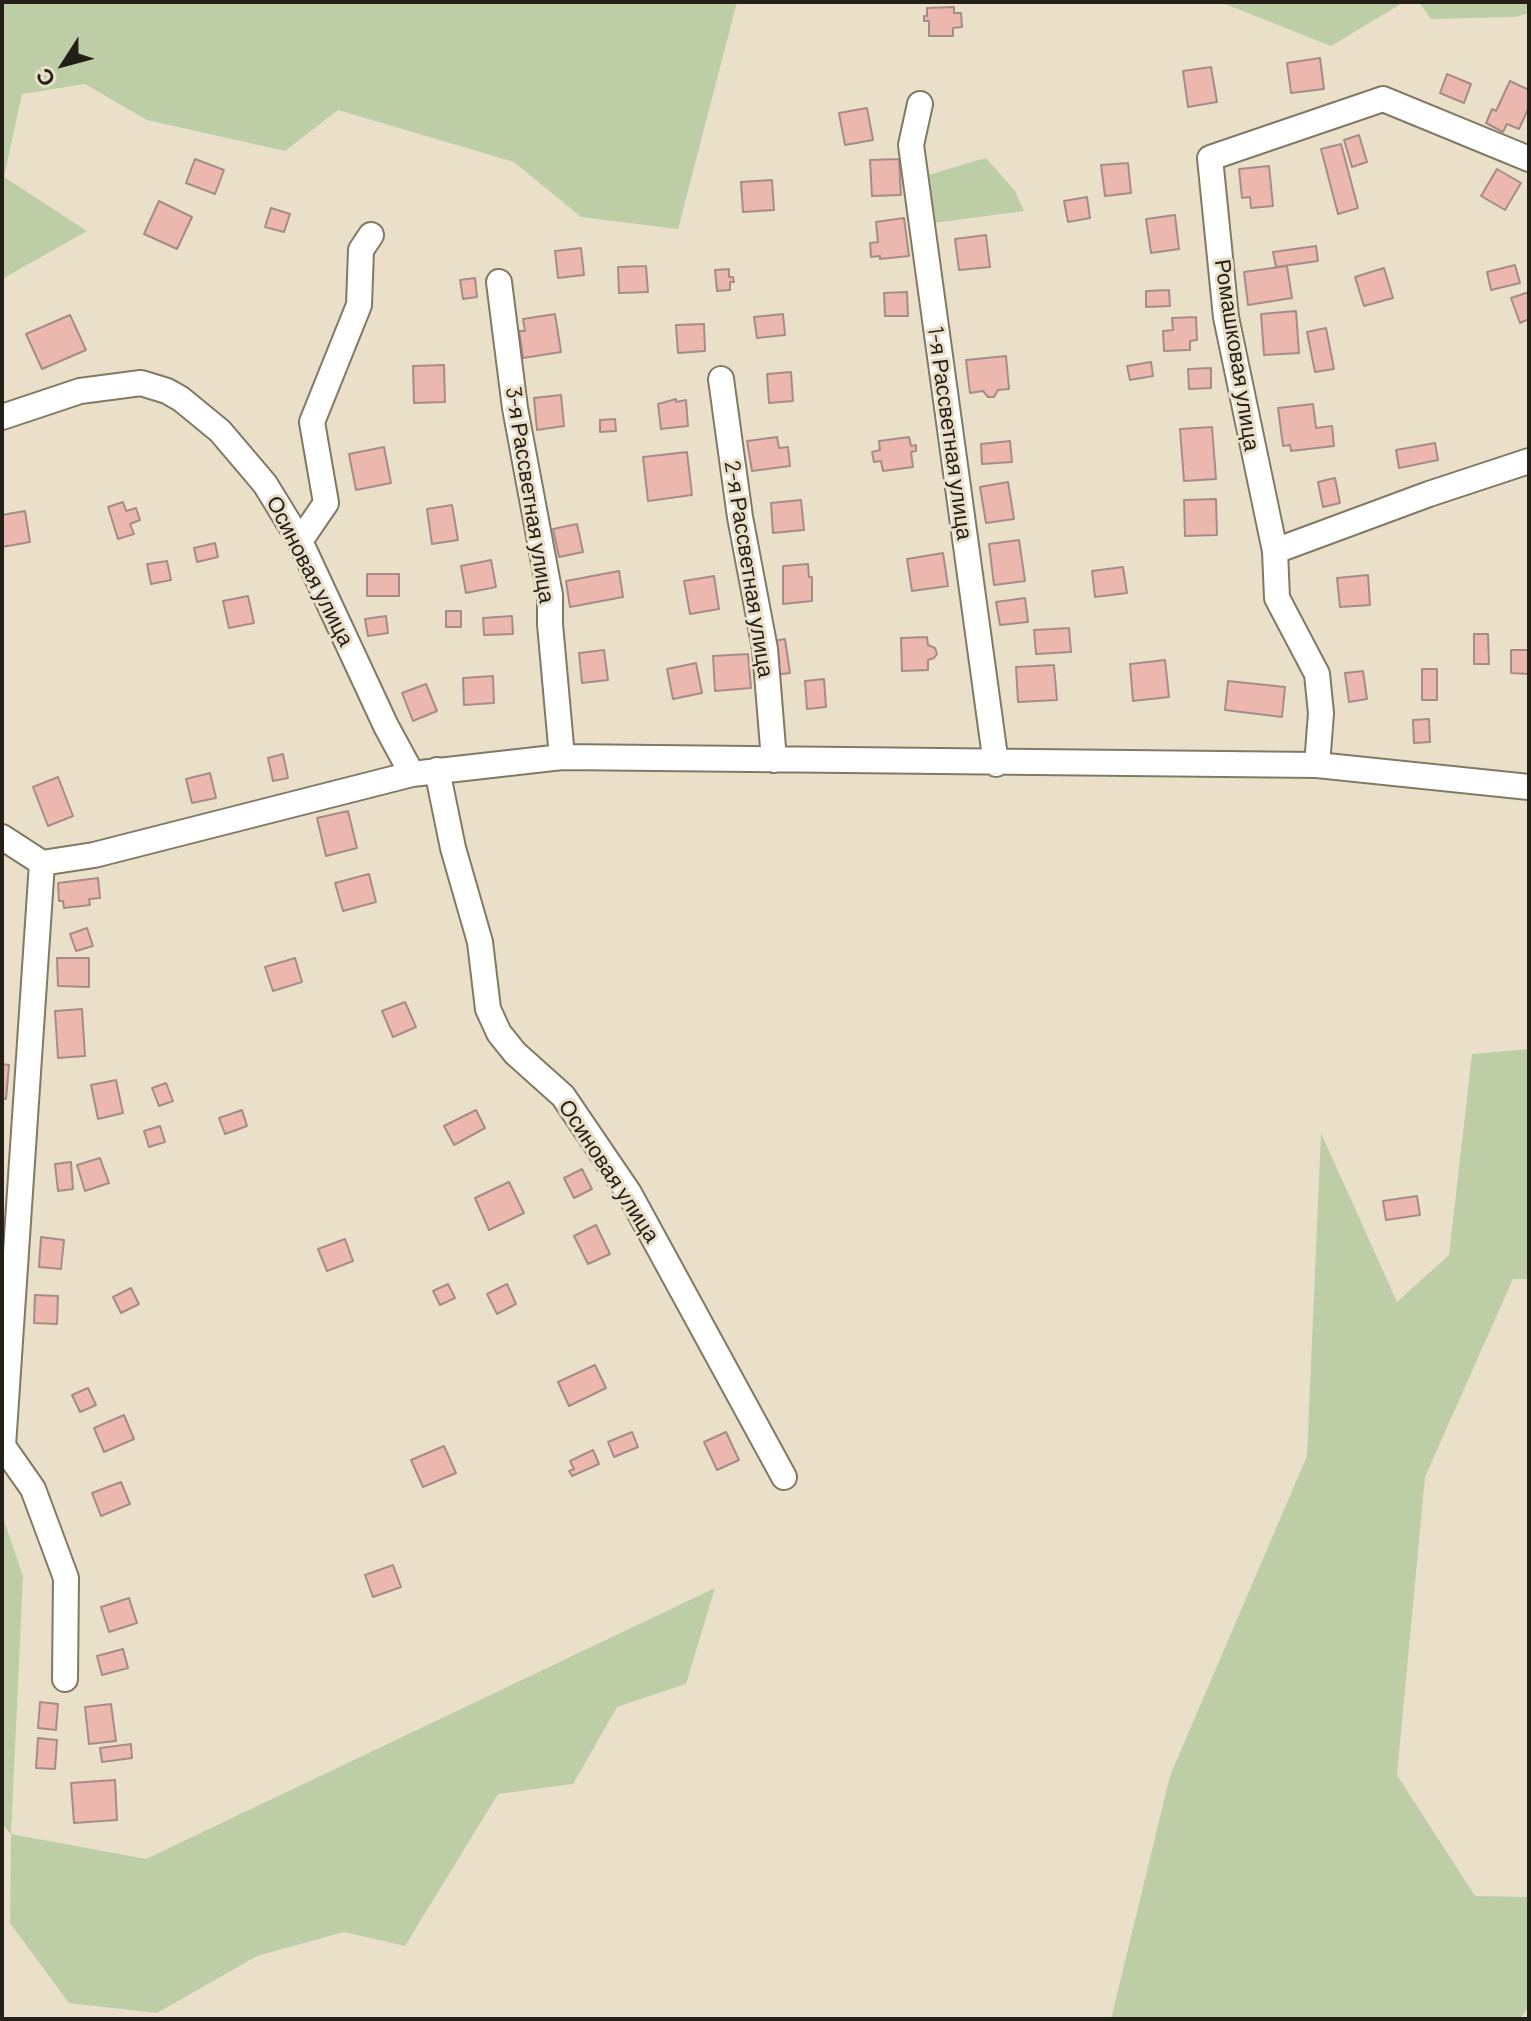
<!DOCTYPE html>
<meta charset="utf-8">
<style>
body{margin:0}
#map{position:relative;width:1531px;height:2021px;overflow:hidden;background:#eae0ca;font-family:Barlow,sans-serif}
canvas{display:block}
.frame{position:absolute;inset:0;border:4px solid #242018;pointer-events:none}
.north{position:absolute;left:24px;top:24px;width:80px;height:80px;-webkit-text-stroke:6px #eae0ca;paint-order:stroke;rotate:234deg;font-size:22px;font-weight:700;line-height:32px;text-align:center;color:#242018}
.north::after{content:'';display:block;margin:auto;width:28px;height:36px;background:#242018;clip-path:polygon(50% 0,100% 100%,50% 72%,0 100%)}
</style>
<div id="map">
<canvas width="1531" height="2021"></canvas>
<div class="frame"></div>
<div class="north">С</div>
</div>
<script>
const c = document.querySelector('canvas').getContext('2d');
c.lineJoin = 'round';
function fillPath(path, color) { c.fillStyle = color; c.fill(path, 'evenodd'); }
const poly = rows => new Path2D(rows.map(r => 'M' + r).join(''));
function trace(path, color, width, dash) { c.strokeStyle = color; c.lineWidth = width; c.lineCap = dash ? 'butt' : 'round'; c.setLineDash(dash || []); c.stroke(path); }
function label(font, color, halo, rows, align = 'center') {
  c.font = font + ' Barlow,sans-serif'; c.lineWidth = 6; c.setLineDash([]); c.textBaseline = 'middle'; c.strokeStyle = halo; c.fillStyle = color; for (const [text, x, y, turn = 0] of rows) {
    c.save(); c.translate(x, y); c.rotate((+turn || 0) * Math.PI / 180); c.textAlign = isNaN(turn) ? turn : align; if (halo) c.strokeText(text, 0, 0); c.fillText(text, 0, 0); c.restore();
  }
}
const green = poly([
 [2,2,737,2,678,229,581,217,514,162,338,110,285,151,147,120,85,84,22,94,4,177,87,231,2,279],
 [1220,2,1404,2,1331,46],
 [1419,2,1529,2,1529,13,1515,17,1431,19],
 [986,158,1015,191,1024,211,934,223,921,177],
 [1529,1049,1529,1279,1513,1279,1425,1477,1397,1775,1475,1896,1529,1897,1529,2006,1520,2019,1111,2019,1170,1776,1307,1456,1321,1133,1397,1302,1449,1255,1472,1054],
 [2,1515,23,1576,11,1834,146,1859,715,1588,686,1684,617,1707,573,1784,498,1794,405,1946,344,1932,257,1956,157,2013,69,2003,10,1923,11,1834,2,1824]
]);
const building = poly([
 [954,7,954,13,961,13,962,27,953,28,953,36,929,36,929,21,924,21,924,16,927,16,927,8,954,7],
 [1320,58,1324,89,1291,93,1287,63,1320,58],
 [1211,67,1217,102,1188,107,1183,71,1211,67],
 [1447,74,1471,84,1464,103,1440,93,1447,74],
 [1510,81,1529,90,1529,107,1519,129,1507,124,1503,132,1486,123,1492,109,1496,111,1510,81],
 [867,108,873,140,845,145,839,113,867,108],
 [1359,135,1367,162,1352,167,1344,140,1359,135],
 [1341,144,1358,208,1338,214,1321,149,1341,144],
 [195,159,224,170,215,194,186,183,195,159],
 [899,159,901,195,872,196,870,160,899,159],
 [1128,163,1131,193,1105,196,1101,165,1128,163],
 [1269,166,1273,206,1251,208,1250,197,1242,198,1239,169,1269,166],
 [1497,169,1521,183,1505,210,1481,196,1497,169],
 [772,180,774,210,743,212,741,182,772,180],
 [1087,197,1090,218,1068,222,1064,201,1087,197],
 [159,201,192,217,177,249,144,234,159,201],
 [271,208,290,214,284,232,265,227,271,208],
 [1175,215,1179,249,1151,253,1146,219,1175,215],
 [904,218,909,256,880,259,880,256,871,257,870,243,878,242,876,222,904,218],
 [986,235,990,267,959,270,955,239,986,235],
 [1316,246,1318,261,1276,267,1273,252,1316,246],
 [581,248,584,275,558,278,555,251,581,248],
 [1515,265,1520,283,1491,290,1487,272,1515,265],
 [646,266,648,292,619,293,618,267,646,266],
 [1287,266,1292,298,1248,305,1244,272,1287,266],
 [1384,268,1393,298,1364,306,1355,277,1384,268],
 [729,269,729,277,733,277,734,282,730,282,730,290,717,291,715,270,729,269],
 [475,278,477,297,463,299,460,280,475,278],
 [1169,290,1170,306,1146,307,1146,291,1169,290],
 [907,292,908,316,885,316,884,293,907,292],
 [1529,292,1529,319,1520,323,1511,298,1529,292],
 [1296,311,1299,353,1264,355,1261,314,1296,311],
 [555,314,561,352,523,358,519,331,525,331,523,319,555,314],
 [783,314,785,335,757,338,754,317,783,314],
 [70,315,86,350,42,369,26,334,70,315],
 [1196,317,1197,340,1190,341,1190,350,1164,351,1163,331,1173,330,1172,318,1196,317],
 [704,324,705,351,678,353,676,325,704,324],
 [1326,328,1334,369,1315,372,1307,332,1326,328],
 [1006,356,1009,389,998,390,994,397,988,397,983,391,970,393,966,360,1006,356],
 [1151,362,1153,376,1130,380,1127,366,1151,362],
 [444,365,445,402,414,403,413,366,444,365],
 [1211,368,1211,388,1189,389,1188,369,1211,368],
 [791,372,793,401,769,403,767,374,791,372],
 [561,395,564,426,537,430,534,398,561,395],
 [676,399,676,402,686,400,688,426,661,429,658,404,676,399],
 [1313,404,1316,428,1332,426,1334,446,1291,451,1290,445,1283,446,1278,408,1313,404],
 [615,419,616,431,600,432,600,420,615,419],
 [1212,427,1216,479,1184,481,1180,429,1212,427],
 [777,437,779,448,788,447,790,466,752,471,747,441,777,437],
 [909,437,911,446,916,445,916,451,911,452,913,467,883,471,881,461,874,462,872,452,880,450,879,441,909,437],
 [1010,441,1012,462,982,464,981,444,1010,441],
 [1435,443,1438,460,1399,468,1396,450,1435,443],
 [384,447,391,483,356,490,349,454,384,447],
 [687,452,692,495,648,501,643,457,687,452],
 [1335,478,1340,503,1323,507,1318,482,1335,478],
 [1008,482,1014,519,986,523,980,487,1008,482],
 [1216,499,1217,535,1185,536,1184,500,1216,499],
 [801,500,804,530,773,533,771,503,801,500],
 [123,502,126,511,136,508,140,520,130,524,134,534,118,539,108,507,123,502],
 [452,505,458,540,432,544,427,509,452,505],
 [25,511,30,542,2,547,2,515,25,511],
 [577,524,583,552,559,557,553,529,577,524],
 [1019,540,1025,581,994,585,989,544,1019,540],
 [215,543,218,557,197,562,194,548,215,543],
 [943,553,948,586,912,591,907,559,943,553],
 [491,560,496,587,466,593,461,566,491,560],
 [167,561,171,580,151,584,147,564,167,561],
 [808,564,809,577,812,577,812,601,783,604,783,566,808,564],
 [1123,567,1127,593,1095,597,1092,571,1123,567],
 [619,571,623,597,570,607,566,581,619,571],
 [367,574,399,574,399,596,367,596,367,574],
 [1368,575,1370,605,1340,607,1337,578,1368,575],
 [714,576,719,609,690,614,684,581,714,576],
 [248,596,254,623,229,628,223,601,248,596],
 [1025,598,1028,622,1000,625,996,602,1025,598],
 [446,611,461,611,461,627,446,627,446,611],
 [386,616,388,633,368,636,365,619,386,616],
 [512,616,513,634,484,635,483,618,512,616],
 [1069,628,1071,652,1036,654,1034,630,1069,628],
 [1474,634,1488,634,1489,664,1474,664,1474,634],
 [927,637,928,645,935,648,937,654,934,658,928,660,928,670,902,671,901,638,927,637],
 [785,639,790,673,774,675,768,642,785,639],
 [604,650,608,680,582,683,579,653,604,650],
 [1511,650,1529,650,1529,674,1511,673,1511,650],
 [748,654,751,688,715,691,713,656,748,654],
 [1165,660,1169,697,1133,701,1130,664,1165,660],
 [696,663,702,693,673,699,667,669,696,663],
 [1054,665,1057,700,1018,702,1016,667,1054,665],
 [1422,669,1437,669,1437,700,1422,700,1422,669],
 [1363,671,1367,699,1349,702,1345,673,1363,671],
 [493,676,494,703,464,705,463,678,493,676],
 [824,679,826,707,807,709,805,681,824,679],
 [1228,681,1285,687,1282,717,1225,710,1228,681],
 [426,684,437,711,413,721,402,693,426,684],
 [1429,719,1430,742,1414,743,1413,720,1429,719],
 [283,754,288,778,273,781,268,758,283,754],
 [210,773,216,798,192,803,186,779,210,773],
 [58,777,73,816,48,826,33,787,58,777],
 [348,811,357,848,326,856,317,818,348,811],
 [369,874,376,902,343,911,335,883,369,874],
 [98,878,100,898,89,899,90,905,64,908,63,901,59,901,58,883,98,878],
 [87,928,93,946,76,951,70,934,87,928],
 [57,958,89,958,89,987,58,986,57,958],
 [295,958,302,982,273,991,265,967,295,958],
 [405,1002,416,1027,393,1037,382,1011,405,1002],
 [82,1009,85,1056,58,1058,55,1011,82,1009],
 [2,1064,9,1065,6,1099,2,1099,2,1064],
 [116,1080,123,1113,98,1119,91,1085,116,1080],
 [166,1083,173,1101,159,1106,152,1088,166,1083],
 [242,1110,247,1126,225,1134,219,1118,242,1110],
 [476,1110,485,1128,454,1145,444,1126,476,1110],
 [160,1126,165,1142,149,1147,144,1131,160,1126],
 [100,1158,109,1183,85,1191,77,1165,100,1158],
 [71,1162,73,1189,58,1191,55,1164,71,1162],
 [582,1169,592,1189,574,1198,564,1178,582,1169],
 [509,1182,524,1213,489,1230,475,1198,509,1182],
 [1417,1196,1420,1215,1386,1220,1383,1201,1417,1196],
 [596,1225,610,1254,588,1264,574,1236,596,1225],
 [41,1237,64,1240,61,1269,39,1267,41,1237],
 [345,1239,353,1261,327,1271,318,1249,345,1239],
 [448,1284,455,1298,440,1305,433,1291,448,1284],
 [507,1284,516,1304,497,1314,487,1294,507,1284],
 [131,1288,139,1304,121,1313,113,1297,131,1288],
 [35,1295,58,1296,57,1324,34,1323,35,1295],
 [595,1365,606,1388,569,1406,558,1382,595,1365],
 [88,1388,96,1405,80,1412,72,1395,88,1388],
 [124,1415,134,1439,104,1452,94,1428,124,1415],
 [632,1432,638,1447,614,1457,608,1442,632,1432],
 [726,1432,739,1460,717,1470,704,1442,726,1432],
 [444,1446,456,1473,423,1487,411,1460,444,1446],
 [593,1450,599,1464,572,1476,569,1471,574,1469,570,1461,593,1450],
 [121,1482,130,1504,101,1516,92,1493,121,1482],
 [393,1565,401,1587,373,1597,365,1575,393,1565],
 [129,1598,137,1623,109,1632,101,1607,129,1598],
 [123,1649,128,1668,102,1675,97,1656,123,1649],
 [40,1702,58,1704,56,1730,38,1728,40,1702],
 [111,1704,116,1741,89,1744,85,1707,111,1704],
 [38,1738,57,1740,55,1769,36,1768,38,1738],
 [131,1744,132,1758,102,1762,100,1748,131,1744],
 [115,1780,117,1820,74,1823,71,1783,115,1780]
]);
const minor = poly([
 [920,104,911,145,996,764],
 [499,282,515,408,550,595,550,624,562,757],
 [721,379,740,517,765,649,774,760],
 [2,417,80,391,141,383,167,391,181,399,220,431,265,484,300,541,386,726,412,774],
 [300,541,326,503,312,422,359,305,361,250,371,235],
 [1275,551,1429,494,1529,461],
 [1317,765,1321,713,1317,674,1277,598,1275,551,1226,317,1210,158,1383,99,1529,159],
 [437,770,453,848,480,942,488,1009,499,1033,515,1053,563,1096,629,1193,784,1477],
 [2,837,42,863,94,855,412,774,562,757,1317,765,1529,787],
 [42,863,3,1446,33,1489,66,1578,65,1679]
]);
const streetNames = [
 ["Ромашковая улица",1237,355,81],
 ["1-я Рассветная улица",950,433,82],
 ["3-я Рассветная улица",530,495,81],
 ["2-я Рассветная улица",749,569,81],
 ["Осиновая улица",310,571,63],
 ["Осиновая улица",609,1171,57]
];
fillPath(green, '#bdcda6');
fillPath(building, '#ecb7ae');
trace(building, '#a68c88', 2);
trace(minor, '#827965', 28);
trace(minor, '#fff', 24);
label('22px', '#242018', '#eae0ca', streetNames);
</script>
